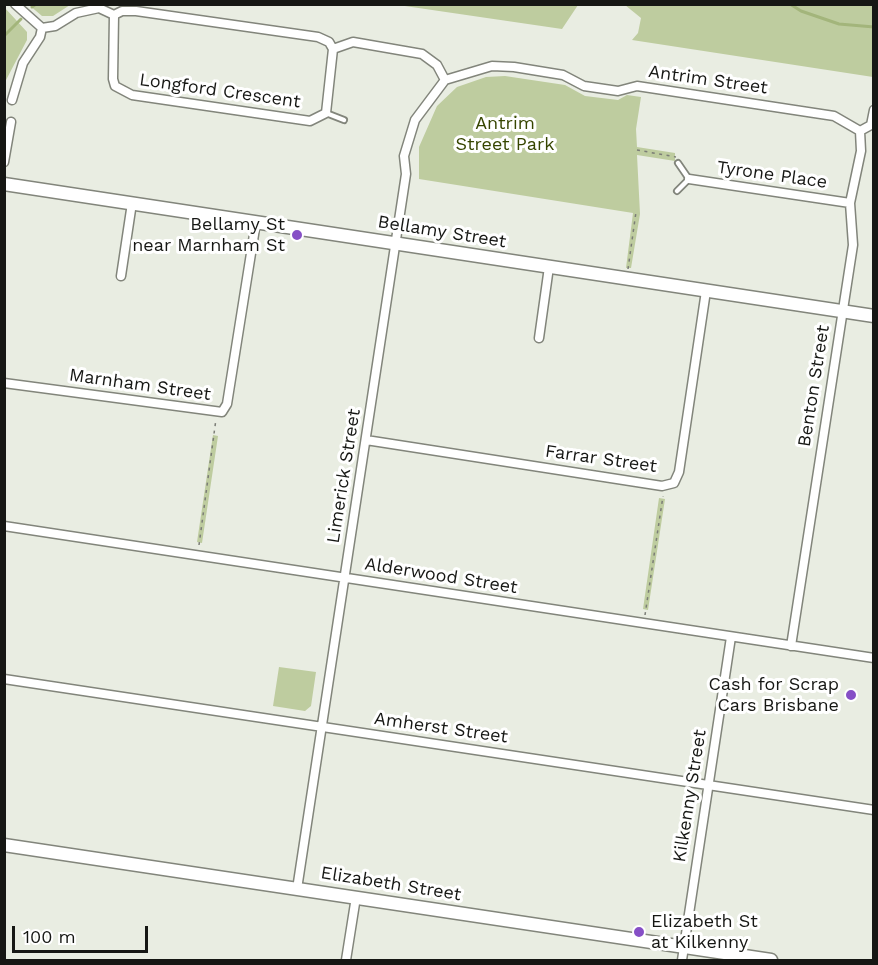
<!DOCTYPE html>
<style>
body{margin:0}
#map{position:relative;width:878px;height:965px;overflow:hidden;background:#e9ede2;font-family:"Work Sans",sans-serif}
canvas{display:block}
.frame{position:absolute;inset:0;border:6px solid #161714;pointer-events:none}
.scale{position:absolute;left:12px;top:926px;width:136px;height:27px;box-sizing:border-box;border:3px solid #161714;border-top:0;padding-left:8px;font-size:18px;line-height:21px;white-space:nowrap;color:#161714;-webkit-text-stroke:4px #fff;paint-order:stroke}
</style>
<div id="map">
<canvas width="878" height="965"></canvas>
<div class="frame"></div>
<div class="scale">100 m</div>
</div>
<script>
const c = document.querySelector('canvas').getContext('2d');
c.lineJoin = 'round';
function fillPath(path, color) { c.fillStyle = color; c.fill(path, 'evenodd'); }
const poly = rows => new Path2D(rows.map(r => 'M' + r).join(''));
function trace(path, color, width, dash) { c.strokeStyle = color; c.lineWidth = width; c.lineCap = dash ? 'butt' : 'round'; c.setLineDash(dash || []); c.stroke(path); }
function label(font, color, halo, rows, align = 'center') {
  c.font = font + ' "Work Sans",sans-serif'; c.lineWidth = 6; c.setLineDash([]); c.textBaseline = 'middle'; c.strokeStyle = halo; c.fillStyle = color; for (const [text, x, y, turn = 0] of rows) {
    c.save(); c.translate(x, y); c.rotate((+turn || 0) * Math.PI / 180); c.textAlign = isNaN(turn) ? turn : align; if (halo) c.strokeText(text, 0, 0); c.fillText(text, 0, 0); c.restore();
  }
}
const green = poly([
 [29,5,70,5,53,16,42,16],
 [398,5,578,4,578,5,562,29],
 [625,5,873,5,873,77,632,40,638,33,641,18],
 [5,8,27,32,27,40,5,82],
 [505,76,565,85,585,96,618,100,627,95,641,97,636,129,637,147,675,153,675,161,637,155,640,214,631,268,626,268,633,213,419,179,419,147,437,106,457,87,486,77],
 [213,435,218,436,202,543,197,542],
 [659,498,665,499,648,610,643,609],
 [279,667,316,672,311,706,305,711,273,706]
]);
const stream = poly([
 [790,4,801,11,839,24,874,27],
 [32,7,36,4],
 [4,36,21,19]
]);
const path = poly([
 [637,150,676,157],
 [628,269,636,212],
 [199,545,216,419],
 [645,615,663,496]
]);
const lane = poly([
 [326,113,344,120],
 [677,191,689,179,678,163]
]);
const street = poly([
 [15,4,42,28],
 [114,15,113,79,115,86,132,95,310,121,326,113,333,49],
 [445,80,492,66,514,67,563,75,584,86,618,91,637,86,834,116,860,131],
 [12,100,23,63,40,37,42,28,55,26,76,13,99,8,114,15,122,11,136,11,318,37,329,42,333,49,353,42,422,54,437,65,445,80],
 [860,131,871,125,874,110],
 [4,162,11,122],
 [689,179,850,203],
 [121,276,132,203],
 [539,338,549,267],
 [4,383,222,412,227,404,256,222],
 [366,440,662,486,674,483,679,472,706,291],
 [4,526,874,658],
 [791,646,853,245,850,203,861,151,860,131],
 [4,679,874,810],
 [297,889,406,174,404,156,415,120,445,80],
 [346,960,356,897],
 [682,960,731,637]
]);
const secondary = poly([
 [4,184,874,316],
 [4,845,771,960]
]);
const markers = [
 [297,235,6,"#864fc6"],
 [851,695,6,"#864fc6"],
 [639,932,6,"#864fc6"]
];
const streetNames = [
 ["Antrim Street",708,80,8],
 ["Longford Crescent",220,91,8],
 ["Tyrone Place",772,175,8],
 ["Bellamy Street",442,232,9],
 ["Marnham Street",140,385,8],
 ["Benton Street",814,386,-81],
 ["Farrar Street",601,459,8],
 ["Limerick Street",344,476,-81],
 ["Alderwood Street",441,576,9],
 ["Amherst Street",441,728,8],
 ["Kilkenny Street",690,796,-81],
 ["Elizabeth Street",391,884,9]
];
const parkNames = [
 ["Antrim",505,124],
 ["Street Park",505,145]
];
const poiNames = [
 ["Bellamy St",285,225],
 ["near Marnham St",285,246],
 ["Cash for Scrap",839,685],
 ["Cars Brisbane",839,706],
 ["Elizabeth St",651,922,"left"],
 ["at Kilkenny",651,943,"left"]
];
fillPath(green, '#becc9f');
trace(stream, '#a3b57b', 3);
trace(lane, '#82857b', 8);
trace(street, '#82857b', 11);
trace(secondary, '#82857b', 15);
trace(path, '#7b7d76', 1.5, [3, 4.5]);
trace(lane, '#fff', 4.5);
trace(street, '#fff', 8);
trace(secondary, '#fff', 12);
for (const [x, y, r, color] of markers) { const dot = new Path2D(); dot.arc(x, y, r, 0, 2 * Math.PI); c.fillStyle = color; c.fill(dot); trace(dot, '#fff', 2); }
label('18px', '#161714', '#fff', streetNames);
label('18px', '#364500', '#fff', parkNames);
label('18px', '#161714', '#fff', poiNames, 'right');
</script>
